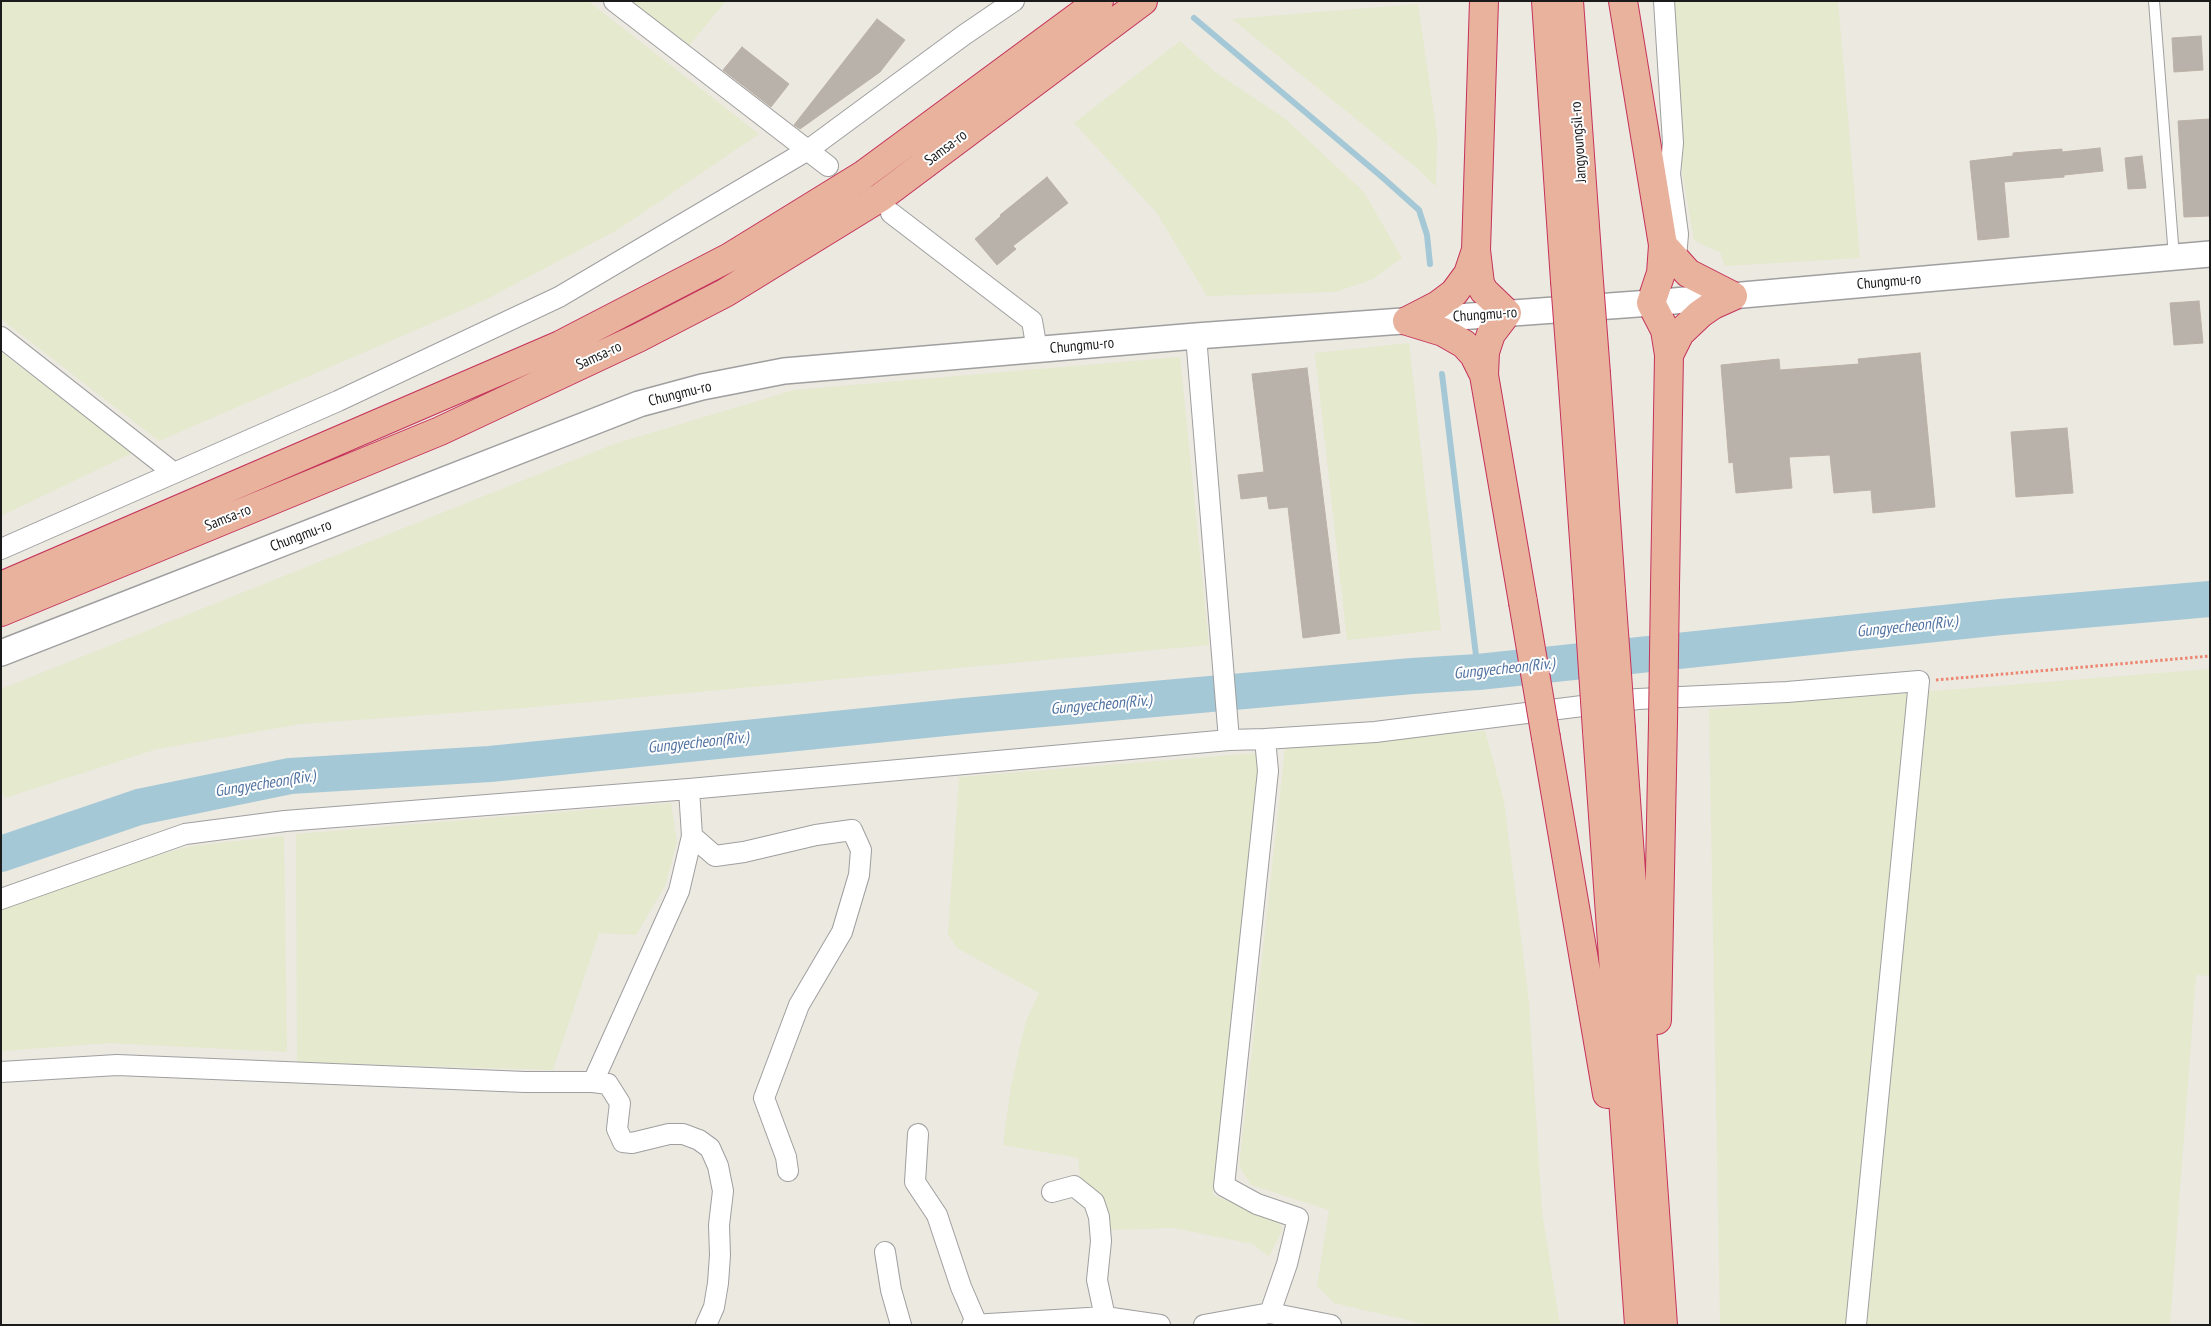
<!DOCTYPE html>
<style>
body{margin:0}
#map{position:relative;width:2211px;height:1326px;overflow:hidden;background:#ece9e1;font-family:"PT Sans Narrow",sans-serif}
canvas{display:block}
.frame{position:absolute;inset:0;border:2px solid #1b1b1b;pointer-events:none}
</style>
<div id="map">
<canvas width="2211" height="1326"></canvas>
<div class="frame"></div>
</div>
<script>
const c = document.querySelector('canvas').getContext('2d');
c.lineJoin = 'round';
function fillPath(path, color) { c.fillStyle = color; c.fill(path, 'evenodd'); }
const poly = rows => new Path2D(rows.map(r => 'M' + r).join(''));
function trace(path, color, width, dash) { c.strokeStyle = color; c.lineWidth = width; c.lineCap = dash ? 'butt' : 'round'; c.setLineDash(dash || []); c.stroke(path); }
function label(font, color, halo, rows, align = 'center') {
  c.font = font + ' "PT Sans Narrow",sans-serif'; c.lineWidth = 4; c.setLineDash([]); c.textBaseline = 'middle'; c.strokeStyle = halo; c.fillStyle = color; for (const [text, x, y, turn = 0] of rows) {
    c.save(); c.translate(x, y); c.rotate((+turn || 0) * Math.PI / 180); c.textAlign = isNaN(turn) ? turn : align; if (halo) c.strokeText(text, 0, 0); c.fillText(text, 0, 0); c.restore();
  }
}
const farmland = poly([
 [1,1,588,1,759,134,619,229,485,300,159,441,1,319],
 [626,1,726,1,687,48],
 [1673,1,1838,1,1860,258,1725,266,1720,252,1703,245,1694,240,1682,172],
 [1418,4,1437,135,1436,187,1418,169,1232,19],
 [1180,41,1215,72,1284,118,1364,192,1402,258,1371,280,1335,292,1207,296,1156,212,1074,123],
 [1409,343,1441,630,1347,640,1315,353],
 [1,352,132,453,1,516],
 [1180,357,1209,645,523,708,301,724,157,749,5,798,1,788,1,689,614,444,794,390],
 [2210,669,2210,976,2196,975,2170,1325,1720,1325,1709,709],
 [1485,731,1504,801,1529,1002,1542,1212,1560,1325,1429,1325,1334,1303,1317,1286,1329,1210,1251,1185,1239,1166,1285,749],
 [1257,753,1260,768,1213,1195,1280,1222,1282,1230,1269,1257,1253,1244,1174,1228,1107,1230,1081,1185,1078,1158,1003,1145,1011,1086,1026,1021,1039,993,957,948,948,934,959,777],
 [671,803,677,842,665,886,636,935,599,933,553,1070,297,1062,296,834],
 [284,836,287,1052,109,1043,1,1051,1,908,65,882,191,846]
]);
const stream = poly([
 [1194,18,1382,177,1419,210,1427,235,1430,264],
 [1442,374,1478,672]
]);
const river = poly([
 [1,854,139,807,290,776,490,764,964,716,1412,676,1478,672,2001,617,2210,599]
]);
const building = poly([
 [877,19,905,40,880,72,800,129,794,125,877,19],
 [2201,36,2203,70,2174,72,2172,38,2201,36],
 [742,47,789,84,771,107,723,70,742,47],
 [2210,119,2210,216,2184,217,2178,121,2210,119],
 [2100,148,2103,171,2064,175,2064,177,2004,182,2009,237,1978,240,1970,161,2013,156,2013,153,2062,149,2062,152,2100,148],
 [2142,156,2146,188,2128,189,2125,158,2142,156],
 [1047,177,1068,203,1013,246,1016,249,997,265,975,239,1001,216,1000,215,1047,177],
 [2199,301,2203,343,2174,345,2170,303,2199,301],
 [1920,353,1935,507,1873,513,1871,490,1834,493,1830,455,1789,457,1792,488,1736,493,1733,462,1729,463,1721,365,1779,359,1780,370,1859,364,1858,359,1920,353],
 [1307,368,1340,633,1303,638,1288,507,1269,509,1267,496,1241,499,1238,475,1264,472,1252,374,1307,368],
 [2067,428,2073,493,2016,497,2011,432,2067,428]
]);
const path = poly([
 [1936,680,2210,656]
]);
const service = poly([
 [2154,1,2174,257]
]);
const minor = poly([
 [614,1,828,166],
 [1664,1,1673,143,1670,174,1678,234,1676,258],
 [891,213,1032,321,1037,350],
 [1196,336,1229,740],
 [1,337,174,473],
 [1,549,338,401,559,297,808,150,964,35,1014,1],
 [1265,739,1375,732,1638,699,1787,692,1919,681,1856,1325],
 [692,836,715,856,744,852,816,835,852,830,861,850,859,875,842,932,799,1005,764,1098,786,1157,788,1171],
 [1,899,185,834,285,821,689,789,1229,740,1265,739,1268,771,1224,1186,1257,1204,1298,1218,1287,1264,1270,1313,1331,1325],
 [1,1072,117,1065,525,1082,593,1082,679,891,692,836,689,789],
 [593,1082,608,1084,620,1103,617,1129,623,1142,632,1143,669,1134,683,1134,699,1140,710,1148,718,1166,723,1191,719,1225,720,1255,718,1283,714,1307,706,1325],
 [918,1134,915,1182,937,1215,961,1287,977,1324],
 [1052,1192,1074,1186,1094,1202,1099,1217,1101,1241,1097,1280,1105,1317],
 [885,1252,891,1290,901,1325],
 [972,1325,1105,1317,1160,1325],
 [1204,1325,1270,1313]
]);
const tertiary = poly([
 [1,653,639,404,702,387,784,371,1196,336,1651,303,2210,254]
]);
const trunk = poly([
 [1484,1,1476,250,1480,284,1484,291,1507,313,1491,334,1485,352,1484,375,1523,602],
 [1546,1,1565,281],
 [1569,1,1589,282],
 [1623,1,1663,245,1661,273,1651,303,1665,330,1669,355,1665,586],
 [1663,245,1688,273,1733,296],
 [1407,321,1438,305,1454,293,1468,274,1476,250],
 [1407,321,1443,332,1464,344,1474,355,1484,375],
 [1669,355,1680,333,1700,314,1713,305,1733,296],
 [1572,373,1588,596],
 [1596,374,1611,591],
 [1,586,560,345,730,257,863,175,1099,1],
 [1,612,440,431,638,338,725,293,881,197,1143,1],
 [1621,729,1663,1325],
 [1597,731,1639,1325],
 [1546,738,1607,1094],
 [1657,1020,1663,722]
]);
const trunkBridge = poly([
 [1565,281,1572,373],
 [1589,282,1596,374],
 [1611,591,1621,729],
 [1588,596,1597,731],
 [1523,602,1546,738],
 [1663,722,1665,586]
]);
const streetNames = [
 ["Jangyoungsil-ro",1579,142,-94],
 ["Samsa-ro",946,148,-37],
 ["Chungmu-ro",1889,282,-5],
 ["Chungmu-ro",1485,315,-4],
 ["Chungmu-ro",1082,346,-5],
 ["Samsa-ro",599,356,-25],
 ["Chungmu-ro",680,394,-14],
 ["Samsa-ro",228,518,-22],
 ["Chungmu-ro",301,536,-21]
];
const waterNames = [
 ["Gungyecheon(Riv.)",1907,627,-6],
 ["Gungyecheon(Riv.)",1504,669,-6],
 ["Gungyecheon(Riv.)",1101,705,-5],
 ["Gungyecheon(Riv.)",698,743,-6],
 ["Gungyecheon(Riv.)",265,784,-9]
];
fillPath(farmland, '#e5e9cd');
trace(stream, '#a5c8d6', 6);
trace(river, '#a5c8d6', 36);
fillPath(building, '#b8b2ab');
trace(building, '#bcb1a5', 1);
trace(service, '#9f9f9f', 12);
trace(minor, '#9f9f9f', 22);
trace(tertiary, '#9f9f9f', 28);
trace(trunk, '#c5325b', 30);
trace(path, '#ed8671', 3, [2.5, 2.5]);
trace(service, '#fff', 10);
trace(minor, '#fff', 20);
trace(tertiary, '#fff', 25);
trace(trunk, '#e8b29c', 28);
trace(trunkBridge, '#c5325b', 30, []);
trace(trunkBridge, '#e8b29c', 28);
label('15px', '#1b1b1b', '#fff', streetNames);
label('italic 16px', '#5173a1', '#fff', waterNames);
</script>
